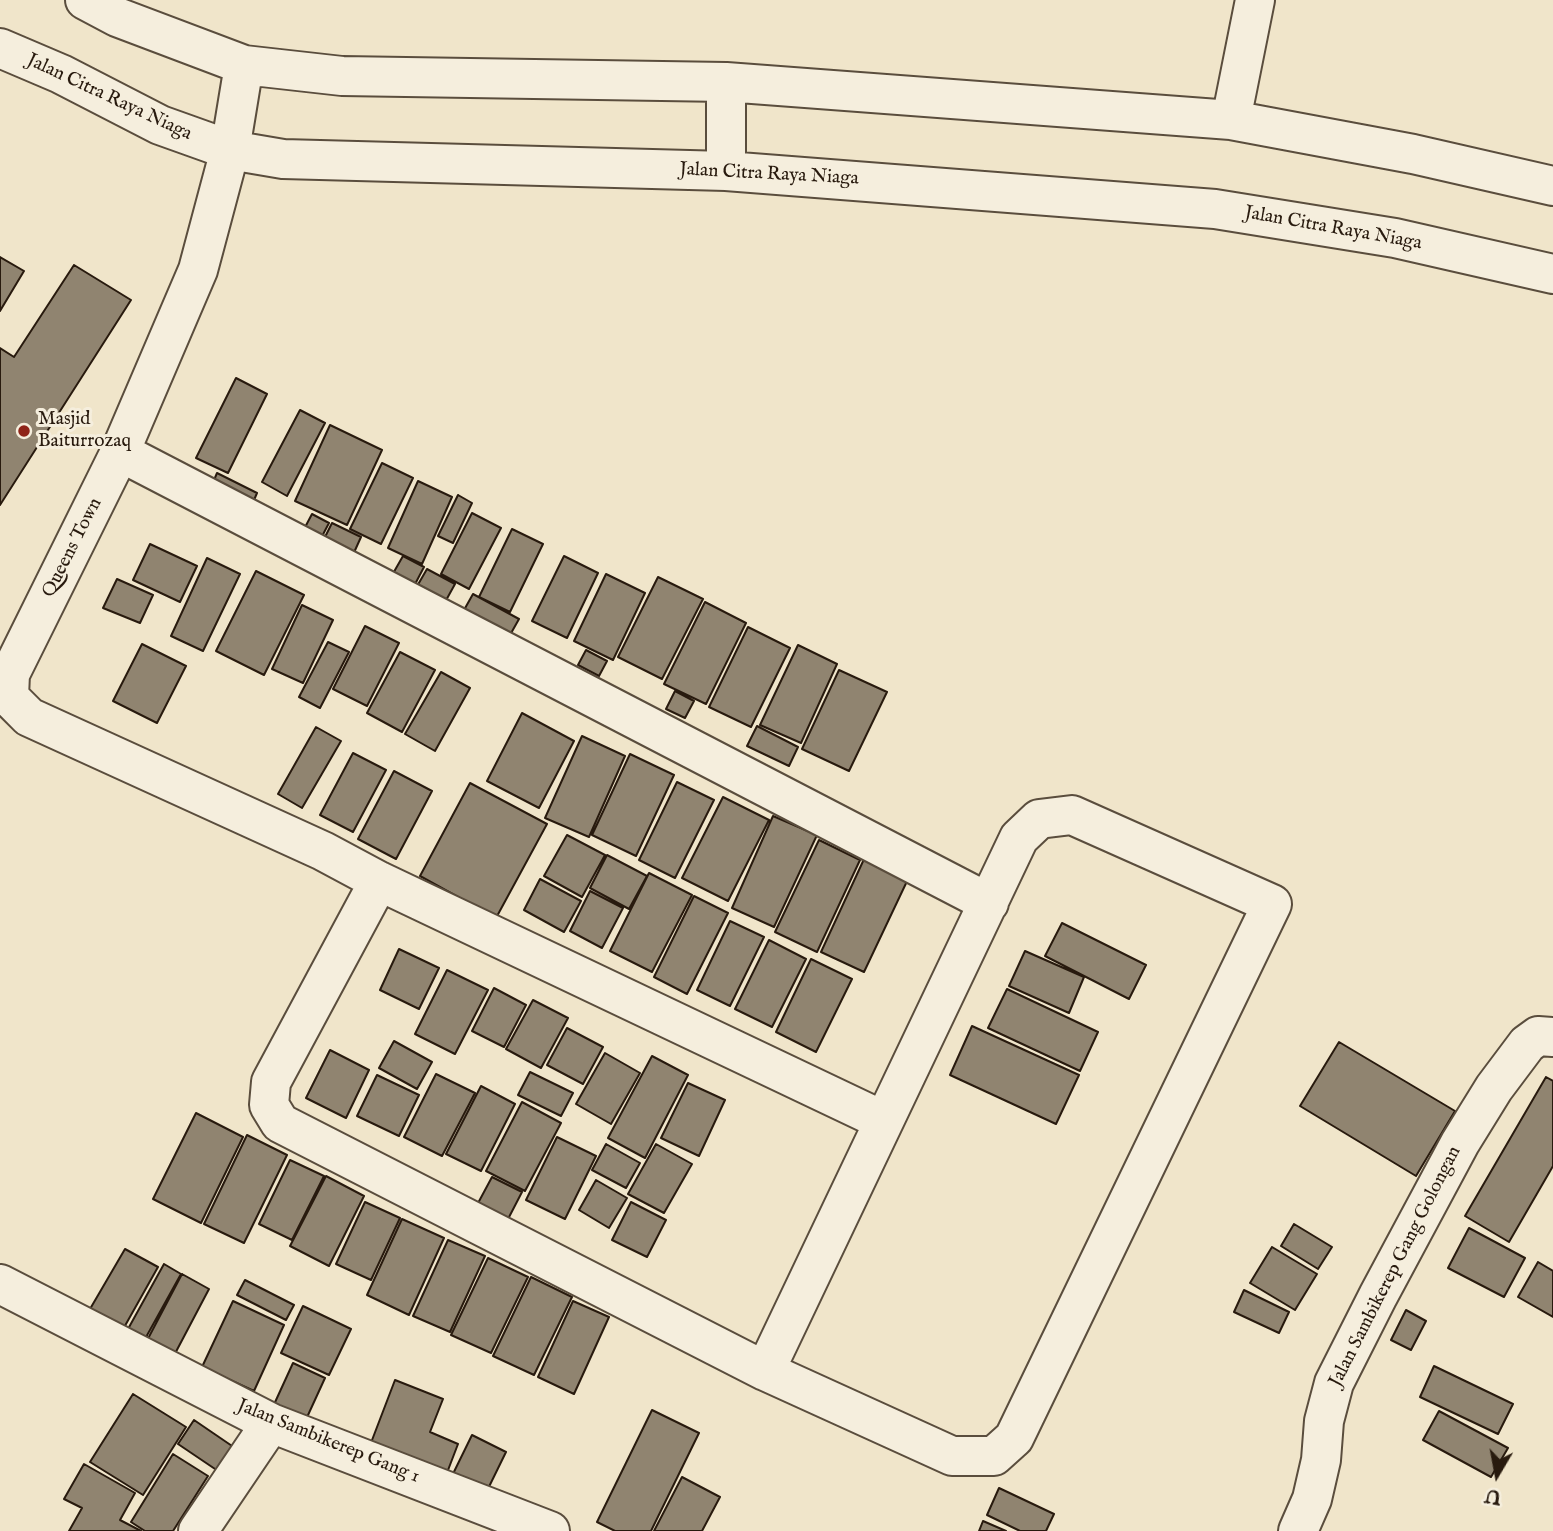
<!DOCTYPE html>
<style>
body{margin:0}
#map{position:relative;width:1553px;height:1531px;overflow:hidden;background:#f0e5ca;font-family:"IM FELL English",serif}
canvas{display:block}
.north{position:absolute;left:1462px;top:1440px;width:70px;height:70px;-webkit-text-stroke:5px #f5eedd;paint-order:stroke;rotate:190deg;font-size:19px;font-weight:700;line-height:28px;text-align:center;color:#281a0e}
.north::after{content:'';display:block;margin:auto;width:24px;height:32px;background:#281a0e;clip-path:polygon(50% 0,100% 100%,50% 72%,0 100%)}
</style>
<div id="map">
<canvas width="1553" height="1531"></canvas>
<div class="north">U</div>
</div>
<script>
const c = document.querySelector('canvas').getContext('2d');
c.lineJoin = 'round';
function fillPath(path, color) { c.fillStyle = color; c.fill(path, 'evenodd'); }
const poly = rows => new Path2D(rows.map(r => 'M' + r).join(''));
function trace(path, color, width, dash) { c.strokeStyle = color; c.lineWidth = width; c.lineCap = dash ? 'butt' : 'round'; c.setLineDash(dash || []); c.stroke(path); }
function label(font, color, halo, rows, align = 'center') {
  c.font = font + ' "IM FELL English",serif'; c.lineWidth = 6; c.setLineDash([]); c.textBaseline = 'middle'; c.strokeStyle = halo; c.fillStyle = color; for (const [text, x, y, turn = 0] of rows) {
    c.save(); c.translate(x, y); c.rotate((+turn || 0) * Math.PI / 180); c.textAlign = isNaN(turn) ? turn : align; if (halo) c.strokeText(text, 0, 0); c.fillText(text, 0, 0); c.restore();
  }
}
const building = poly([
 [0,257,24,271,0,311,0,257],
 [74,265,131,300,0,505,0,348,14,357,74,265],
 [236,378,267,394,228,473,196,458,236,378],
 [300,410,325,423,287,496,262,482,300,410],
 [330,425,382,450,347,525,295,501,330,425],
 [382,463,413,478,381,544,350,529,382,463],
 [217,473,257,493,249,512,209,492,217,473],
 [418,481,452,497,422,564,388,548,418,481],
 [458,495,472,503,453,543,438,536,458,495],
 [472,513,501,528,469,589,441,574,472,513],
 [312,514,329,523,319,542,302,533,312,514],
 [332,523,361,537,352,557,322,543,332,523],
 [512,529,543,544,510,612,479,597,512,529],
 [150,544,197,566,180,602,133,580,150,544],
 [403,556,424,567,413,588,391,577,403,556],
 [564,556,598,573,567,638,532,621,564,556],
 [207,558,240,574,203,651,171,636,207,558],
 [427,569,455,584,444,604,416,588,427,569],
 [256,571,304,595,264,675,216,651,256,571],
 [606,574,645,593,613,660,574,641,606,574],
 [658,577,703,599,662,679,618,657,658,577],
 [117,579,153,595,140,623,103,608,117,579],
 [473,594,519,619,510,635,464,610,473,594],
 [705,602,746,623,706,704,664,684,705,602],
 [302,605,333,620,303,683,272,669,302,605],
 [365,626,399,643,367,706,333,689,365,626],
 [748,627,790,648,751,727,709,707,748,627],
 [328,642,349,652,320,708,299,697,328,642],
 [142,644,186,666,157,723,113,701,142,644],
 [798,645,837,664,801,743,760,725,798,645],
 [586,650,607,661,599,676,578,665,586,650],
 [400,652,435,670,402,732,367,713,400,652],
 [839,670,887,692,849,771,802,749,839,670],
 [441,672,470,688,435,751,405,734,441,672],
 [675,691,694,701,685,718,666,709,675,691],
 [522,713,574,741,539,808,487,781,522,713],
 [757,726,798,747,789,766,747,746,757,726],
 [316,727,341,741,302,808,278,794,316,727],
 [582,736,625,756,589,837,545,818,582,736],
 [353,753,386,770,353,832,320,815,353,753],
 [630,754,674,775,636,856,592,835,630,754],
 [394,771,432,791,396,859,358,839,394,771],
 [677,782,714,800,675,878,639,860,677,782],
 [470,783,547,824,496,918,420,876,470,783],
 [723,797,769,820,728,901,682,878,723,797],
 [773,816,817,835,774,927,732,908,773,816],
 [567,835,605,855,582,897,544,876,567,835],
 [819,840,860,860,817,952,775,932,819,840],
 [607,855,647,876,629,909,590,888,607,855],
 [865,857,909,877,864,972,821,952,865,857],
 [649,873,692,895,652,972,610,951,649,873],
 [540,879,581,901,564,932,524,910,540,879],
 [590,891,623,908,602,948,570,931,590,891],
 [694,896,728,913,687,994,654,977,694,896],
 [730,921,764,937,730,1006,697,990,730,921],
 [1062,923,1146,965,1129,999,1045,956,1062,923],
 [769,940,806,959,772,1027,735,1009,769,940],
 [399,949,439,968,419,1009,380,990,399,949],
 [1025,951,1084,977,1069,1013,1009,986,1025,951],
 [811,959,852,979,816,1052,776,1032,811,959],
 [447,970,488,990,455,1054,415,1034,447,970],
 [494,988,526,1005,504,1047,472,1031,494,988],
 [1007,989,1098,1032,1080,1071,988,1028,1007,989],
 [533,1000,568,1018,541,1068,506,1049,533,1000],
 [972,1026,1079,1075,1056,1124,950,1075,972,1026],
 [567,1028,603,1047,583,1084,547,1065,567,1028],
 [394,1041,432,1062,417,1089,379,1068,394,1041],
 [1339,1042,1455,1111,1416,1176,1300,1106,1339,1042],
 [330,1050,369,1070,346,1118,306,1098,330,1050],
 [605,1053,640,1073,611,1124,576,1104,605,1053],
 [652,1056,688,1075,645,1158,608,1138,652,1056],
 [530,1072,573,1093,561,1116,518,1095,530,1072],
 [436,1074,475,1093,442,1156,404,1137,436,1074],
 [377,1075,419,1095,399,1136,357,1116,377,1075],
 [1546,1077,1553,1081,1553,1166,1509,1242,1465,1216,1546,1077],
 [688,1083,725,1100,699,1156,661,1138,688,1083],
 [481,1086,515,1104,481,1171,446,1154,481,1086],
 [522,1102,561,1123,525,1191,486,1171,522,1102],
 [196,1113,243,1137,201,1223,153,1199,196,1113],
 [247,1135,287,1155,244,1243,204,1224,247,1135],
 [557,1137,596,1156,565,1219,526,1200,557,1137],
 [606,1144,640,1163,626,1188,592,1170,606,1144],
 [656,1144,692,1164,664,1213,628,1194,656,1144],
 [290,1160,324,1176,292,1240,259,1224,290,1160],
 [326,1176,364,1196,329,1266,290,1246,326,1176],
 [492,1177,522,1192,507,1221,477,1205,492,1177],
 [596,1180,627,1198,609,1228,579,1210,596,1180],
 [365,1202,400,1218,371,1280,336,1264,365,1202],
 [631,1202,666,1220,647,1257,612,1240,631,1202],
 [402,1219,444,1238,409,1315,367,1295,402,1219],
 [1294,1224,1332,1247,1318,1269,1281,1246,1294,1224],
 [1469,1228,1525,1258,1504,1297,1448,1268,1469,1228],
 [448,1240,485,1256,450,1332,413,1316,448,1240],
 [1272,1247,1317,1274,1295,1310,1250,1283,1272,1247],
 [125,1249,158,1267,117,1340,83,1321,125,1249],
 [488,1258,528,1277,491,1353,451,1335,488,1258],
 [1538,1262,1553,1271,1553,1317,1518,1297,1538,1262],
 [164,1264,181,1274,140,1348,123,1338,164,1264],
 [182,1274,209,1289,169,1365,142,1350,182,1274],
 [531,1277,572,1297,534,1375,493,1356,531,1277],
 [245,1280,294,1305,286,1320,237,1295,245,1280],
 [1244,1290,1289,1312,1279,1333,1234,1312,1244,1290],
 [233,1301,284,1325,254,1391,202,1367,233,1301],
 [573,1301,609,1317,574,1394,538,1377,573,1301],
 [303,1306,351,1329,329,1375,281,1353,303,1306],
 [1406,1310,1426,1321,1411,1350,1391,1340,1406,1310],
 [293,1363,325,1378,303,1426,271,1411,293,1363],
 [1434,1366,1513,1404,1498,1434,1420,1397,1434,1366],
 [395,1380,443,1399,430,1432,458,1444,445,1478,369,1448,395,1380],
 [133,1394,186,1427,143,1495,90,1462,133,1394],
 [652,1410,699,1433,651,1531,615,1531,597,1522,652,1410],
 [1439,1411,1508,1448,1491,1477,1423,1440,1439,1411],
 [194,1420,235,1448,218,1471,178,1444,194,1420],
 [472,1435,506,1452,483,1499,449,1482,472,1435],
 [173,1454,208,1476,173,1531,145,1531,131,1522,173,1454],
 [84,1464,135,1493,120,1520,141,1531,69,1531,82,1508,64,1499,84,1464],
 [682,1477,720,1497,702,1531,654,1531,682,1477],
 [999,1488,1054,1514,1046,1531,1020,1531,987,1515,999,1488],
 [983,1521,1006,1531,979,1531,983,1521]
]);
const minor = poly([
 [85,0,117,17,244,65,342,76,726,82,1231,120,1413,154,1553,186],
 [0,48,61,74,160,125,230,150,283,159,726,171,1215,209,1395,238,1553,274],
 [244,65,230,150,198,270,120,452,10,674,9,697,29,717,323,851,379,881,884,1121],
 [726,82,726,171],
 [1231,120,1255,0],
 [120,452,989,903],
 [379,881,271,1082,269,1105,280,1123,765,1371,952,1456,994,1456,1014,1438,1272,904,1072,815,1039,819,1019,838,765,1371],
 [0,1284,271,1423,550,1531],
 [198,1531,271,1423],
 [1298,1531,1312,1499,1321,1460,1324,1421,1334,1383,1378,1296,1460,1143,1494,1088,1527,1044,1538,1036,1553,1037]
]);
const markers = [
 [24,431,7,"#8f2418"]
];
const streetNames = [
 ["Jalan Citra Raya Niaga",109,98,25],
 ["Jalan Citra Raya Niaga",769,175,3],
 ["Jalan Citra Raya Niaga",1333,229,10],
 ["Queens Town",73,548,-63],
 ["Jalan Sambikerep Gang Golongan",1396,1267,-63],
 ["Jalan Sambikerep Gang 1",328,1442,22]
];
const poiNames = [
 ["Masjid",38,420],
 ["Baiturrozaq",38,442]
];
fillPath(building, '#908470');
trace(building, '#281a0e', 2);
trace(minor, '#5a4d3d', 42);
trace(minor, '#f5eedd', 38);
for (const [x, y, r, color] of markers) { const dot = new Path2D(); dot.arc(x, y, r, 0, 2 * Math.PI); c.fillStyle = color; c.fill(dot); trace(dot, '#f5eedd', 2.5); }
label('19px', '#281a0e', '#f5eedd', streetNames);
label('19px', '#281a0e', '#f5eedd', poiNames, 'left');
</script>
